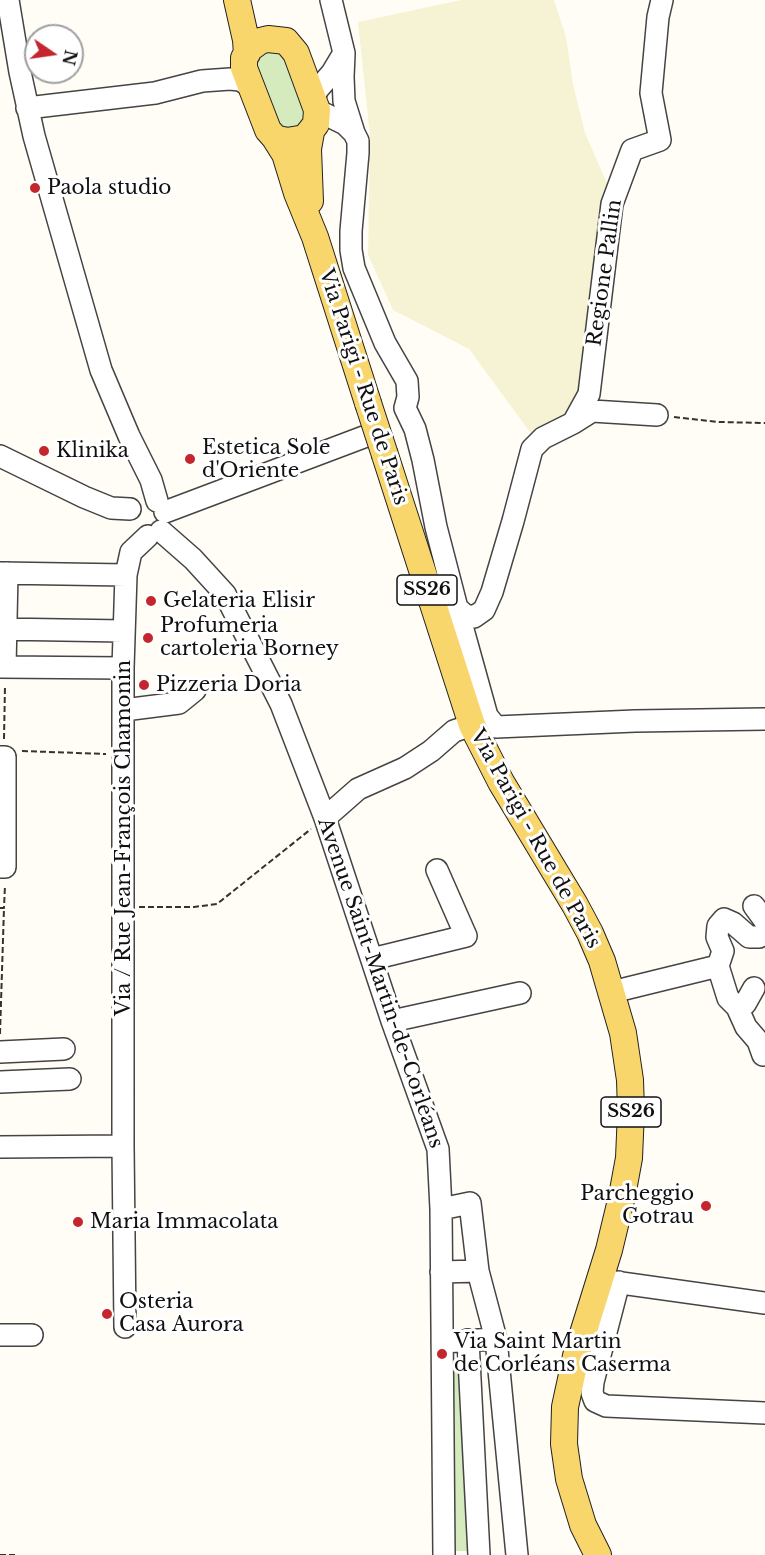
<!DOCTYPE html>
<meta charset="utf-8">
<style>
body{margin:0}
#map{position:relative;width:765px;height:1555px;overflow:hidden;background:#fffdf5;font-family:"Libre Baskerville",serif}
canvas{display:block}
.north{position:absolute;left:24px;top:24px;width:60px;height:60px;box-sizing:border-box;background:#fff;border:2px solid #a0a0a0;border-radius:50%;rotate:103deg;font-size:16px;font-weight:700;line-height:24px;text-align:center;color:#111}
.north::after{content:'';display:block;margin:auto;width:21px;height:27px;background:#c4262e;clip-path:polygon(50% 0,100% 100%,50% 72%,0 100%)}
</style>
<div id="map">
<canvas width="765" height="1555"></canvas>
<div class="north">N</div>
</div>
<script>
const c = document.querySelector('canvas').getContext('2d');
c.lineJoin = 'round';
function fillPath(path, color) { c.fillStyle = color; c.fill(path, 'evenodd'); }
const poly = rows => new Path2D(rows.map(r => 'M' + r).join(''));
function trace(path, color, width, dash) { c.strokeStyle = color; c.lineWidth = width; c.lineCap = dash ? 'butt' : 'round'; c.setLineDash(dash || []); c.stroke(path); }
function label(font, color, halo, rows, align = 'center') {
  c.font = font + ' "Libre Baskerville",serif'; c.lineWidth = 6; c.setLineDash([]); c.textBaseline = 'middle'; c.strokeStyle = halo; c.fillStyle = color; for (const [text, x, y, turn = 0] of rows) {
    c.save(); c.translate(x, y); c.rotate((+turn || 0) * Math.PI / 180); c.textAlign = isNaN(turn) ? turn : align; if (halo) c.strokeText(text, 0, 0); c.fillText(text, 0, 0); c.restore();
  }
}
const farmland = poly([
 [461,0,554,0,566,37,573,84,585,133,610,190,583,393,566,419,532,435,469,349,393,310,368,255,370,136,358,22]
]);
const green = poly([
 [271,51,286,56,308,107,304,125,291,131,275,126,255,63,264,53],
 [464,1358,474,1551,453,1551,447,1359]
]);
const path = poly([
 [674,417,719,422,765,423],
 [4,739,5,685],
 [22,751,106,754],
 [139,907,194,907,217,904,311,829],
 [0,908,4,908,5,885],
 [0,1034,4,908],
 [0,1555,17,1555]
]);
const minor = poly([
 [8,0,20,72,34,136,101,370,129,436,151,480,157,501],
 [344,54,343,77,344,101,354,133],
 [313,100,318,89,332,73,344,53,331,0],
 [27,108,155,93,202,81,230,79,240,80,251,87],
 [317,110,345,124,354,133,358,141,358,153,351,231,351,250,354,268,385,343,407,381,408,397,405,408,415,429,423,460,436,527,457,608,465,615,474,617,484,610,492,592,513,521,532,449,543,438,573,423,589,394,612,204,632,150,660,140,651,93,658,17,662,0],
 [573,423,592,411,657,415],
 [0,456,84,497,111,508,130,509],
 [165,512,369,435],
 [161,531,193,559,225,594,281,704,325,818,392,1021,438,1149,441,1209,444,1555],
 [0,573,126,575],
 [457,608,487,716,496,727,635,721,765,719],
 [0,629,124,631],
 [0,667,123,668],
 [5,667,7,573],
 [124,710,179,703,195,690],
 [0,757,5,757,5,867,0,867],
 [325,818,358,789,405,768,431,751,454,731,472,725],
 [754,906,765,921],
 [372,959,466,936,437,870],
 [718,966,728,998,737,1007,745,1004,754,988],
 [612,992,718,966,723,951,717,937,718,926,724,919,733,923,749,937,759,937,765,933],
 [737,1007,746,1027,758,1041,763,1055],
 [392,1021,520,993],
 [0,1052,64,1049],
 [0,1082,70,1079],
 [0,1147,123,1146],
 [441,1209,470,1203,478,1271,496,1339],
 [441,1272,478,1271],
 [607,1281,765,1303],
 [619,1282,593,1382,592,1393,595,1401,606,1406,765,1413],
 [125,1327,123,1146,123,668,126,575,131,552,148,536],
 [0,1335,32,1335],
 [468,1340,479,1555],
 [442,1342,496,1339,517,1555]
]);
const major = poly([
 [237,0,246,40,247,54],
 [268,39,286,41,296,53,317,110,316,124,305,138,287,141,275,138,268,130,244,68,244,58,249,49,260,41,268,39],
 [275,138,285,154,297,193,315,237,368,403],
 [310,201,308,149,311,132],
 [385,455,472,725,501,782,575,905,590,933,602,961,623,1033,630,1080,631,1111,629,1158,622,1196,609,1250,576,1356,565,1407,564,1444,569,1479,583,1525,598,1555]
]);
const majorBridge = poly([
 [368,403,385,455]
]);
const markers = [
 [35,188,6,"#c4262e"],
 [44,451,6,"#c4262e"],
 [190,459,6,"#c4262e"],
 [151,601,6,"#c4262e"],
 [148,638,6,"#c4262e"],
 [144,685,6,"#c4262e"],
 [706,1206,6,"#c4262e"],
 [78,1222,6,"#c4262e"],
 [107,1314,6,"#c4262e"],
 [442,1354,6,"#c4262e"]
];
const shields = [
 [427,590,60],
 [631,1112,60]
];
const shieldNames = [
 ["SS26",427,590],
 ["SS26",631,1112]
];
const poiNames = [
 ["Paola studio",47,188],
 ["Estetica Sole",202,448],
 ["d'Oriente",202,471],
 ["Klinika",56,451],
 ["Gelateria Elisir",163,601],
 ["Profumeria",160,626],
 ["cartoleria Borney",160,649],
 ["Pizzeria Doria",156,685],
 ["Parcheggio",694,1194,"right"],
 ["Gotrau",694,1217,"right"],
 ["Maria Immacolata",90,1222],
 ["Osteria",119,1302],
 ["Casa Aurora",119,1325],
 ["Via Saint Martin",454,1342],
 ["de Corléans Caserma",454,1365]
];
const streetNames = [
 ["Regione Pallin",605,273,-82],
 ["Via Parigi - Rue de Paris",363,387,72],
 ["Via / Rue Jean-François Chamonin",124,838,-90],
 ["Via Parigi - Rue de Paris",535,839,61],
 ["Avenue Saint-Martin-de-Corléans",380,983,71]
];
fillPath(farmland, '#f6f3d4');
fillPath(green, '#d5ebbd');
trace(minor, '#444', 24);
trace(major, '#222', 28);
trace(path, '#333', 2, [6, 3]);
trace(minor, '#fff', 21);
trace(major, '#f9d66b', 26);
trace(majorBridge, '#222', 28, []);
trace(majorBridge, '#f9d66b', 26);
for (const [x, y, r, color] of markers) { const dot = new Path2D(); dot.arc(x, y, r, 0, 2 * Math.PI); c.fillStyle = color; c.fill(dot); trace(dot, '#fff', 2); }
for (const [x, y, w] of shields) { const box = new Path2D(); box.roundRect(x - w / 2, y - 15, w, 30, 4.5); c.fillStyle = '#fff'; c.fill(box); trace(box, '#111', 1.5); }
label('bold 18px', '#111', null, shieldNames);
label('20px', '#111', '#fff', poiNames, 'left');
label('20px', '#111', '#fff', streetNames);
</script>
